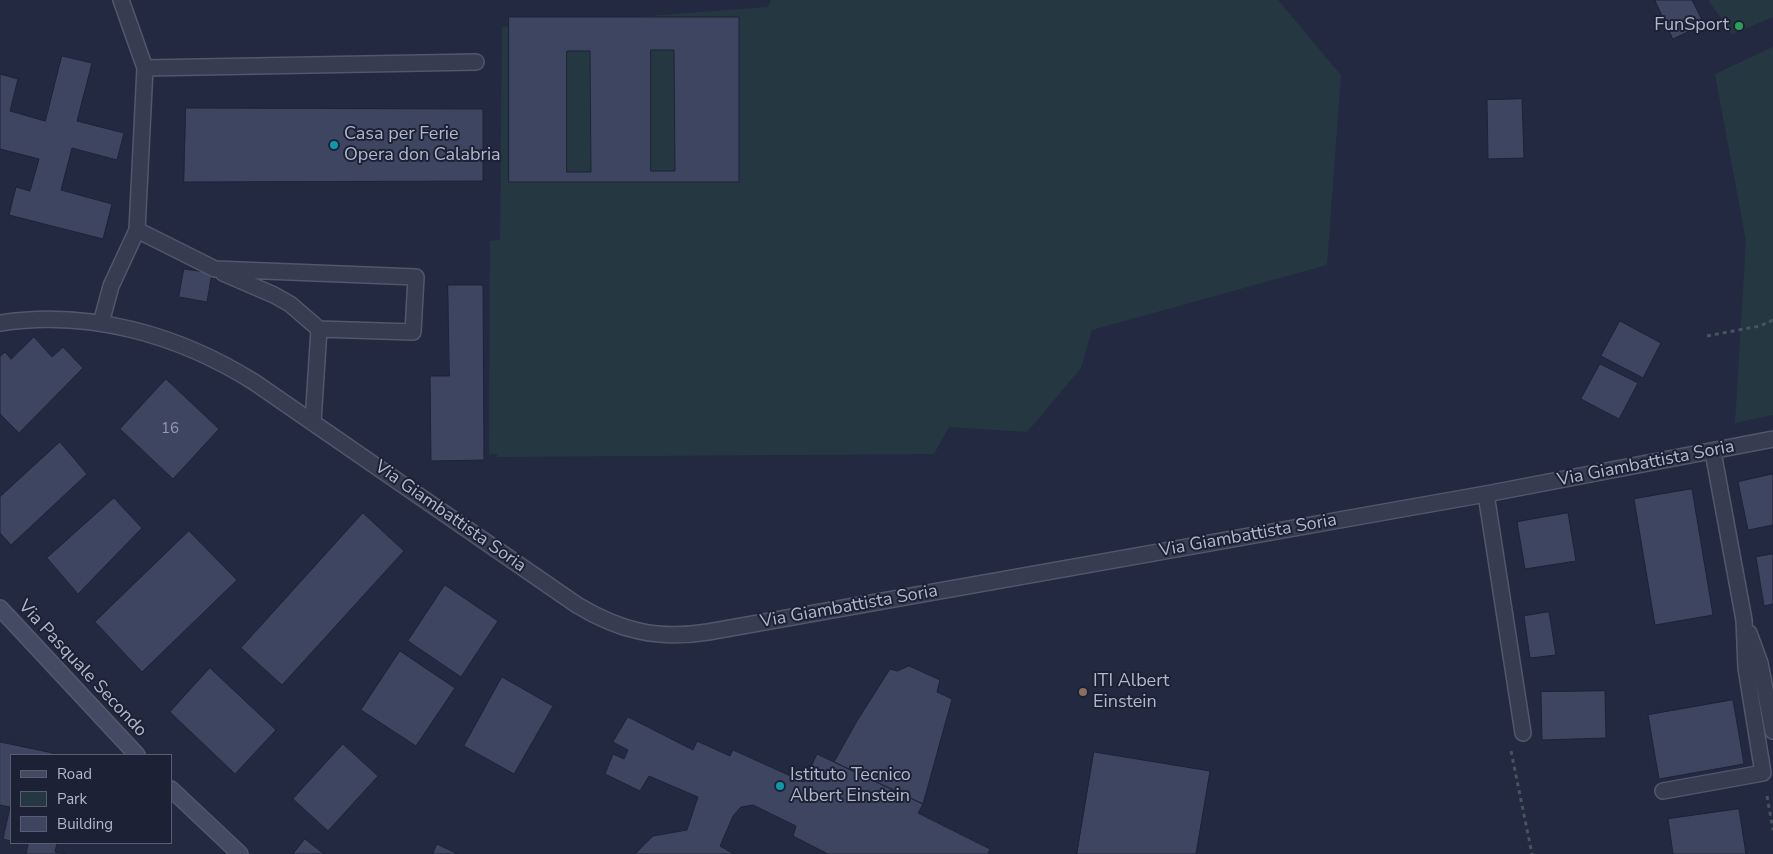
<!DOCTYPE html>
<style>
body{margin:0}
#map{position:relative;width:1773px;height:854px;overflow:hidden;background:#232940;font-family:"Nunito Sans",sans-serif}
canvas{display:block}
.legend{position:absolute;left:10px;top:754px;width:162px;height:90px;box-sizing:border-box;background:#1c2135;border:1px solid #585d71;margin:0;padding:6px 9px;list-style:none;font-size:15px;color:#b3b7cb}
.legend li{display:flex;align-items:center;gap:10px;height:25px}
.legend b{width:25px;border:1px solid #585d71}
</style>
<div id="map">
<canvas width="1773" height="854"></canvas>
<ul class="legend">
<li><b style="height:6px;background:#454a64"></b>Road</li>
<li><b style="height:14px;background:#253841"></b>Park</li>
<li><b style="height:14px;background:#3e4561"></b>Building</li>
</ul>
</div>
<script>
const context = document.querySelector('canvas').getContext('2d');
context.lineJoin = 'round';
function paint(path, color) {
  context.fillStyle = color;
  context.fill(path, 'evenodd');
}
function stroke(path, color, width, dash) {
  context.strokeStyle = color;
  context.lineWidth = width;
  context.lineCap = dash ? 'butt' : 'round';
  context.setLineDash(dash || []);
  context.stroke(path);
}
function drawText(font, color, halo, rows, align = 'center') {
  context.font = font + ' "Nunito Sans",sans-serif';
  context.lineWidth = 4;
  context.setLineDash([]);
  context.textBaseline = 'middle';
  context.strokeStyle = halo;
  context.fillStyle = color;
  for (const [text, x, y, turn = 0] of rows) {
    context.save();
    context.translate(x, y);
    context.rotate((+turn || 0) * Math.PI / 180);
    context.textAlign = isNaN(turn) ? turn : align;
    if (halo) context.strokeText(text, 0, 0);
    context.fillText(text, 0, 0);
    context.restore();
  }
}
paint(new Path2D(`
 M771 0H1278L1341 75 1327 265 1092 330 1081 368 1027 432 949 427 934 454 497 457V454H489L490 241 500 240 502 27 768 7Z
 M1708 0H1773V17L1732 34Z
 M1773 47V415L1735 423 1746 241 1715 74Z`), '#253841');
const building = new Path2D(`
 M1655 0H1692L1704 24 1673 39Z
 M509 17H739V182H509ZM651 50H674L675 171H651ZM567 51H590L591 172H567Z
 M62 56 92 63 77 121 124 133 117 160 72 148 61 190 112 204 103 239 9 215 16 187 30 191 39 159 0 149V74L18 79 10 111 45 121Z
 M1522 99 1524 158 1488 159 1487 100Z
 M186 108 483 109V181L184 182Z
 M184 269 212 273 207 302 179 297Z
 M448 285H483L484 460 431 461 430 376H449Z
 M1620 321 1661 343 1643 378 1601 356Z
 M34 337 52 357 63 347 83 368 19 433 0 414V356L5 352 11 359Z
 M1600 364 1638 383 1619 419 1581 399Z
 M166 379 219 429 173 479 120 429Z
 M60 442 87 474 11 545 0 533V497Z
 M1773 474V525L1748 530 1738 482Z
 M1692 489 1713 615 1655 625 1634 499Z
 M114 498 142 528 78 594 47 558Z
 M363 513 404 551 282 685 241 648Z
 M1568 513 1576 561 1525 569 1517 522Z
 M189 531 237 580 142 672 95 622Z
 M1773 554V604L1764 606 1756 557Z
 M445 585 498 621 461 677 408 641Z
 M1549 612 1556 655 1530 658 1524 616Z
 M400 651 455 688 416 746 361 710Z
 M909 666 940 680 937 692 952 699 923 804 834 762 857 721 890 669 897 671Z
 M210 668 276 730 235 774 170 712Z
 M502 677 553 706 514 774 464 746Z
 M1605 691 1606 738 1542 740 1541 692Z
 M1733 700 1744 764 1659 779 1648 715Z
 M628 717 693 750 697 741 730 756 733 750 804 782 817 754 923 804 918 813 990 849 988 854H828L793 836 796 826 753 805 741 807 733 816 720 846 734 854H635L653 836 687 830 698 797 649 776 640 791 605 774 613 754 624 759 628 750 613 742Z
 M0 742 53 753V755H11V841L3 839 10 807 0 805Z
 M343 744 378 776 328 831 293 799Z
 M1094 752 1210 771 1196 854H1077Z
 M1739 809 1746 854H1673L1668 819Z
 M305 839 324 854H293Z
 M19 843H57L55 852 67 854H26L28 845Z
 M437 844 458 854H433Z`);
paint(building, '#3e4561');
stroke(building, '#1e2337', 1);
const lane = new Path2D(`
 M145 68 476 62
 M137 230 215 269 416 277 413 332 319 329 313 422
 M223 273 274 295 290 304 319 329
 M101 323 111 286 137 230 145 68 121 0
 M1486 494 1523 733`);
const street = new Path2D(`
 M0 323C89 309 179 335 254 382L577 605C620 631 658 640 708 632L1486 494 1773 439
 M1749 633 1760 663 1773 731
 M1663 791 1763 773 1746 668 1744 620 1713 452`);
const secondary = new Path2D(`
 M0 608 137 755
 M171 789 240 854`);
stroke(lane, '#52576b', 18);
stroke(street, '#52576b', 18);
stroke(secondary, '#52576b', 18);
stroke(new Path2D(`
 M1707 336 1760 326 1773 320
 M1511 751 1532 854
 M1767 796 1773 830`), '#43555e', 3, [4, 4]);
stroke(lane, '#373c50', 15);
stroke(street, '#373c50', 15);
stroke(secondary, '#454a64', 15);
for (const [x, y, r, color] of [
 [1739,26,5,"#2e9e5b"],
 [334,145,5,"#0f9aa8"],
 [1083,692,5,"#8d6e63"],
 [780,786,5,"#0f9aa8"]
]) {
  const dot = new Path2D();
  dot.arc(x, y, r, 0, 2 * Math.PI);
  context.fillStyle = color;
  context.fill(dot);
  stroke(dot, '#1c2135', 2);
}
drawText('15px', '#969ab0', null, [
 ["16",170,429]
]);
drawText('18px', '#b3b7cb', '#1c2135', [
 ["FunSport",1729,26,"right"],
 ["Casa per Ferie",344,135],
 ["Opera don Calabria",344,156],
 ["ITI Albert",1093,682],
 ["Einstein",1093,703],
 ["Istituto Tecnico",790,776],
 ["Albert Einstein",790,797]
], 'left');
drawText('18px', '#b3b7cb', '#1c2135', [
 ["Via Giambattista Soria",1646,464,-11],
 ["Via Giambattista Soria",450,517,35],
 ["Via Giambattista Soria",1248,536,-10],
 ["Via Giambattista Soria",849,607,-10],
 ["Via Pasquale Secondo",82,669,47]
]);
</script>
